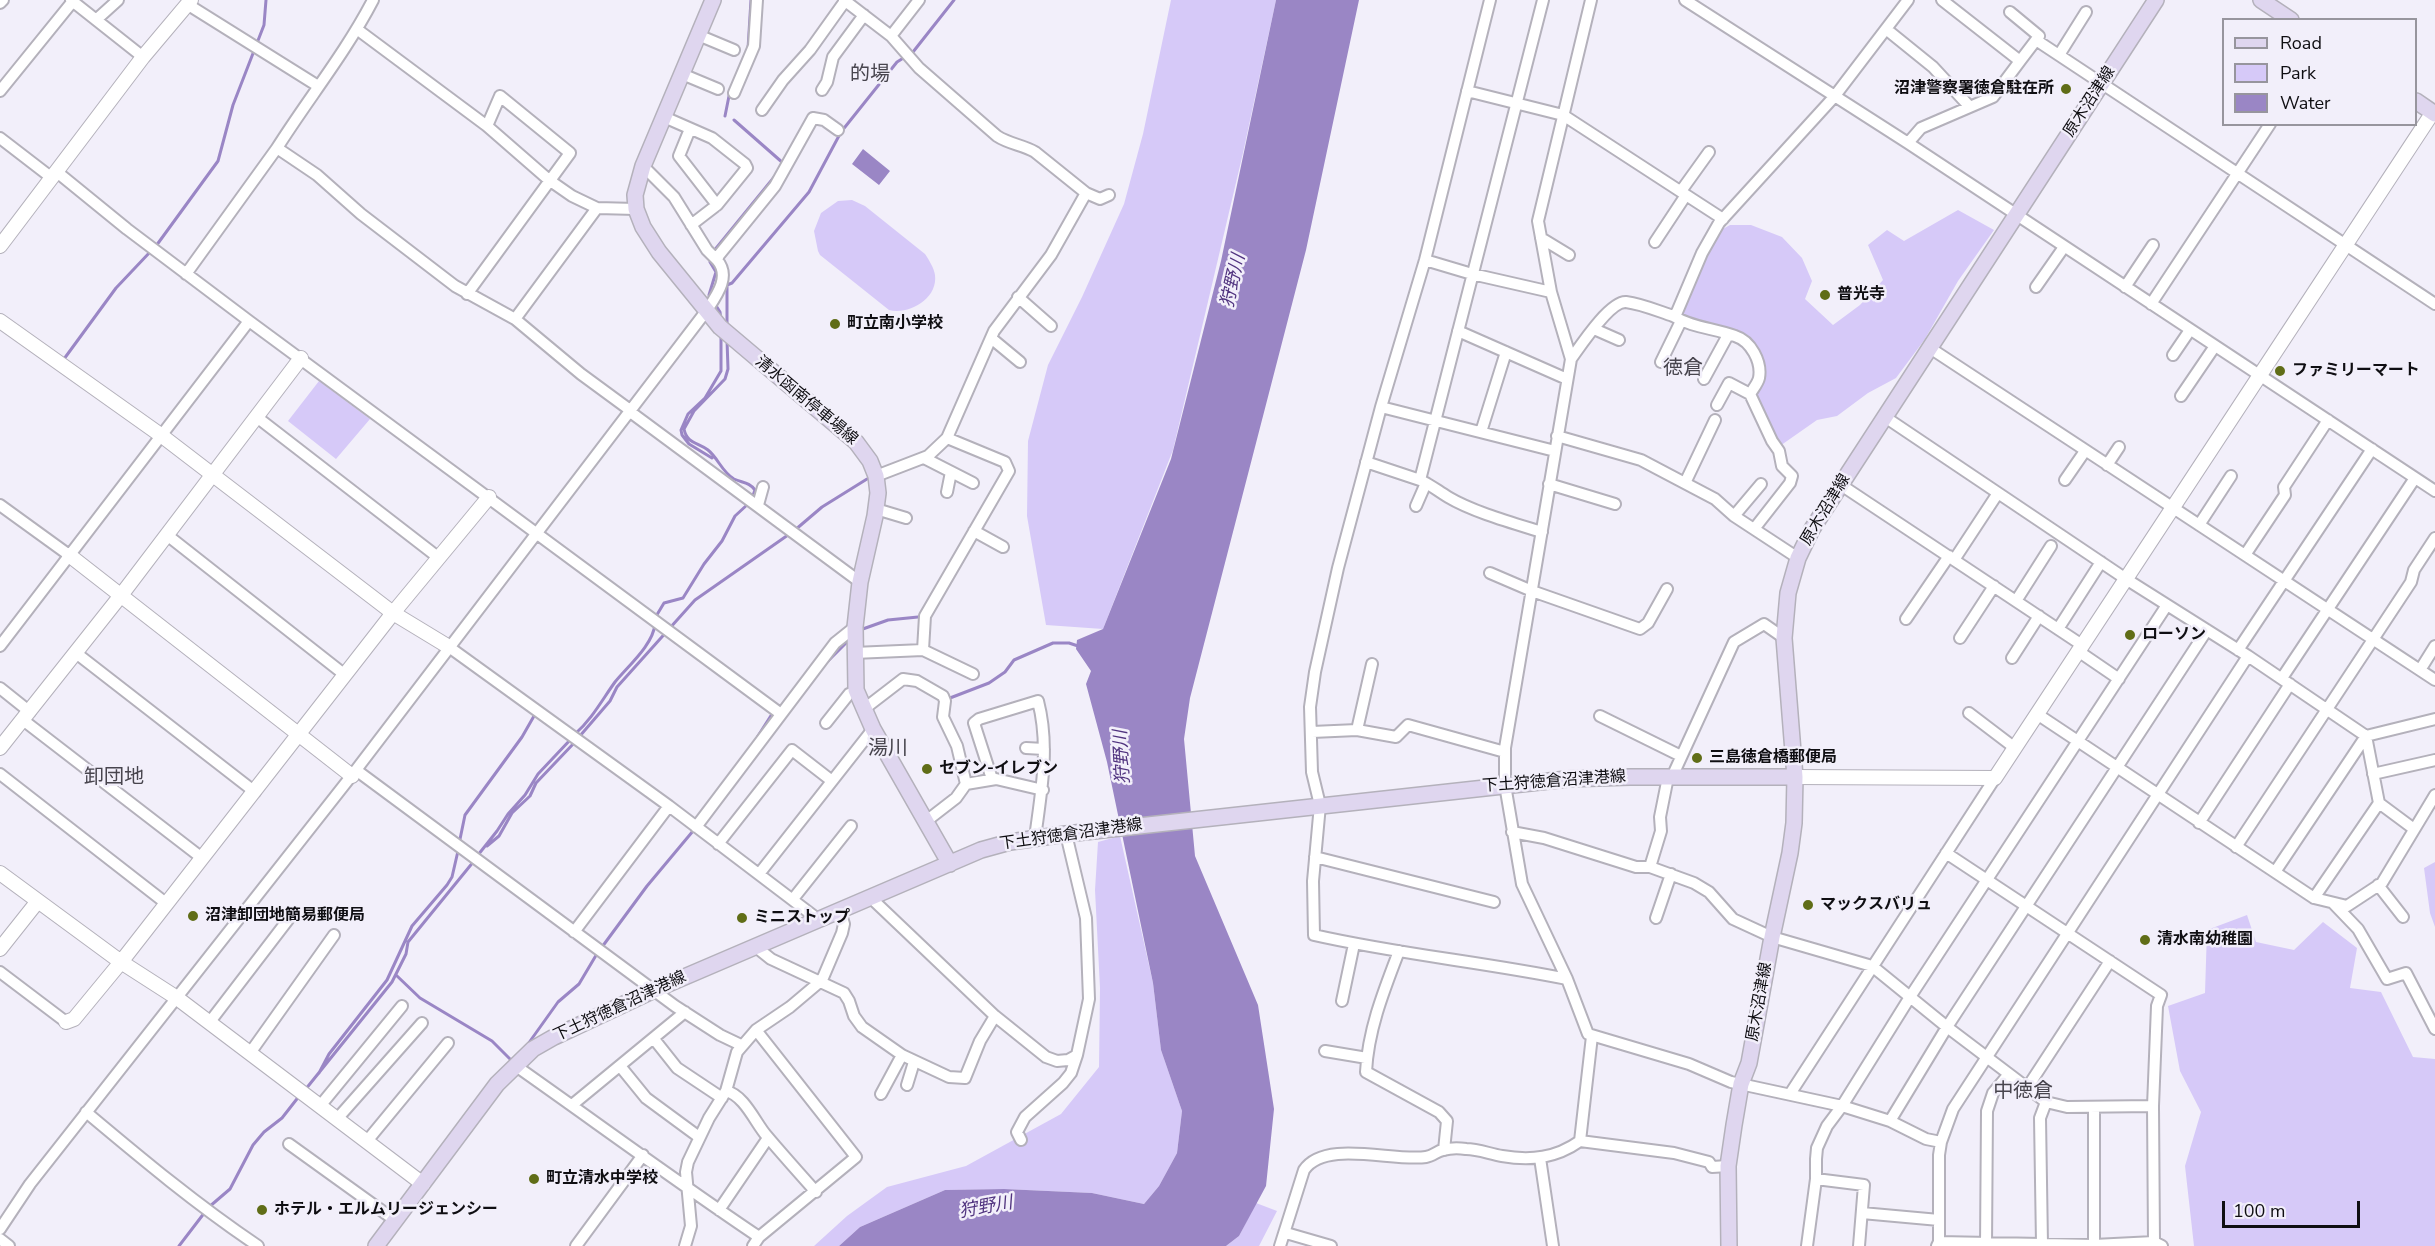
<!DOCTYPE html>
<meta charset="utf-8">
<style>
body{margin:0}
#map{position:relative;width:2435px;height:1246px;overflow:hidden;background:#f2effa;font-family:"Nunito Sans",sans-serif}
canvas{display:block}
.legend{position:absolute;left:2222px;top:18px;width:195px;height:108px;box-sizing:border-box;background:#f2effa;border:2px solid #97959d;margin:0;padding:8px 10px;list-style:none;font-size:18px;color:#0f0e12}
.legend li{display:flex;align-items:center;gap:12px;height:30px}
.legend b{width:30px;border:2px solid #97959d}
.scale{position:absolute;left:2222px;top:1201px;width:138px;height:27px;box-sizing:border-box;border:3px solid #0f0e12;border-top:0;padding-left:8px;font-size:18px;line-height:21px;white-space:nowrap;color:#0f0e12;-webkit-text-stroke:4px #f2effa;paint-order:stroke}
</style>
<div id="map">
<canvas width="2435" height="1246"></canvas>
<ul class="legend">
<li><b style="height:8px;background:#dfd6ef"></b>Road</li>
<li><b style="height:16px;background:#d6c9f8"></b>Park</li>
<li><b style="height:16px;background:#9a86c5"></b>Water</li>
</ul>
<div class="scale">100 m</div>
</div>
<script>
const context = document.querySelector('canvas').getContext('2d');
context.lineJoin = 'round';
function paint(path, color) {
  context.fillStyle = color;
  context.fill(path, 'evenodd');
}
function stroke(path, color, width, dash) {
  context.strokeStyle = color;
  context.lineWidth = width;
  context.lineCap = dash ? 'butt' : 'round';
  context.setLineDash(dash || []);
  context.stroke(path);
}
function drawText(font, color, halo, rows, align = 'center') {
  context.font = font + ' "Nunito Sans","Noto Sans JP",sans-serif';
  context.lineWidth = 5;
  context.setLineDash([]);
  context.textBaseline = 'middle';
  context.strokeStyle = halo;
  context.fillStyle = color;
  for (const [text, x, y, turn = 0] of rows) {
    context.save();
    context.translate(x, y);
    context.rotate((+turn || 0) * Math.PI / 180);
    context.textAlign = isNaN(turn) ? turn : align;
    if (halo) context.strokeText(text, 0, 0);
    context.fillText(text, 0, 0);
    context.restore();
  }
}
paint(new Path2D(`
 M1171 0H1276L1243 153 1173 450 1103 629 1046 625 1027 516 1028 441 1048 365 1082 297 1124 204 1143 134Z
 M852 200 865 206 925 254C929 260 934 268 935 275 938 299 909 315 889 310L820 255 818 251 814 231 821 213 838 201Z
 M1958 210 1994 230 1958 281 1925 339 1896 378 1868 393 1837 416 1817 420 1777 448 1750 394 1760 367 1749 346 1697 327 1677 312 1712 235 1730 225H1751L1782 237 1802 258 1812 281 1805 299 1833 325 1860 305 1883 280 1868 245 1887 230 1904 241Z
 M319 381 370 419 336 459 288 421Z
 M1120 836 1153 983 1161 1050 1182 1111 1177 1153 1159 1186 1144 1204 1092 1193 1004 1189 945 1190 860 1227 839 1246H814L847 1216 887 1187 966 1166 1061 1114 1099 1067 1100 988 1095 890 1098 842Z
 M2435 862V927L2430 913 2424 868Z
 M2247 915 2256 942 2294 950 2323 922 2357 948 2350 988 2381 992 2413 1057 2435 1059V1246H2194L2185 1166 2201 1112 2180 1071 2168 1006 2205 993 2207 930Z
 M1256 1203 1277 1211 1259 1246H1226L1239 1236Z`), '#d6c9f8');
paint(new Path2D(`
 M1276 0H1359L1306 250 1190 698 1184 739 1195 856 1258 1005 1274 1109 1266 1186 1239 1236 1226 1246H839L860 1227 945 1190 1004 1189 1092 1193 1144 1204 1159 1186 1177 1153 1182 1111 1161 1050 1153 983 1107 762 1086 684 1091 671 1076 649 1077 640 1103 629 1171 459 1221 261Z
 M863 149 890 171 879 185 852 164Z`), '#9a86c5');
stroke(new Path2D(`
 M748 49 751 0
 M725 116 730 91
 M734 120 783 163
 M156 246 218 161 233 105 264 25 266 0
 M713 252 775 176
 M710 299 709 295 716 272 710 262 711 258
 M715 304 720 312 721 320
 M727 327V285L732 283 809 192 841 132 897 62 913 52 954 0
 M727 340 728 369 725 379 694 411 684 429C687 444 698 442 708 450 718 458 722 472 734 479 743 483 749 482 755 490L752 498
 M64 359 116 288 151 251
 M712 458 689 444 682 435 681 430 688 414 705 398 721 371V335
 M795 530 822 507 867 479
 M655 618 664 603 683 598 704 564 722 541 735 516 748 504
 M860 630 888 620 918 617
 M828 661 851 638
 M950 698 989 683 1005 672 1014 660 1053 643H1069L1078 646
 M575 734C592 719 602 700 615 682 628 666 653 645 655 624
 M758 736 772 714
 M579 737 610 701 617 687 695 600 788 535
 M459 844 465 815 522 737 534 716
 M487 846 499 836 512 813 530 796 536 783 575 742
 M478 855 497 831 508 814 525 795 538 774 571 739
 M602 947 647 886 693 831
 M396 975 420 998 492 1041 510 1059
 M528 1044 558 1002 579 984 598 952
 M319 1073 329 1054 387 980 412 926 447 885 452 877 458 851
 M305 1090 392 982 406 954 408 942 474 861
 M209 1207 230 1189 253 1145 264 1132 282 1118 300 1095
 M179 1246 205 1212`), '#9a86c5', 3);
const minor = new Path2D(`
 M71 0 143 57
 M844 0 891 36 919 68 997 136C1009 144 1023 145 1035 152L1086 193 1100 199 1109 195
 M1490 0 1425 260 1381 407 1338 568 1315 672 1310 707 1312 772 1320 805 1313 881 1314 935C1397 954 1483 962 1567 979
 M1591 0 1538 221 1551 292 1571 359 1505 748V785L1522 884 1567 979 1588 1034 1689 1064 1731 1082 1842 1106 1890 1121 1926 1139 1941 1142
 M1685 0 1908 143 2435 491
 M1942 0 2020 61 2036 40 2435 304
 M0 3 3 0
 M187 4 318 86
 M2010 12 2039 36 2035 42
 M97 19 118 0
 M1886 29 1933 67 1969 106
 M358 30 487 126 549 180 572 196 597 208 636 209
 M698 35 734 50
 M891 36 919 0
 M2059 55 2086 12
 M682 74 718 89
 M822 90 827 82 833 57 864 15
 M0 91 73 1
 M1467 91 1563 115 1686 195 1655 242
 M734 93 754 46 757 0
 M762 110 783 80 810 50 845 1
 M664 117 712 138 745 164 747 168 717 205 679 156 690 129
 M0 138 52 178
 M1908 143 1921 128 1993 97 2020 61
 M277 148 317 175 361 214 455 286 515 319 581 374 630 410
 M643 166 674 197 707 250 717 260
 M57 172 127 229 249 321 781 714
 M1681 191 1709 152
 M1686 195 1723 219
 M691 225 717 205
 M1541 238 1569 255
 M1425 260 1472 274 1551 292
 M186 274 277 148C308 99 346 52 373 0
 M2036 287 2064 247
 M2125 287 2153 245
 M467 294 570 153 500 96 487 126
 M1018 297 1051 326
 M2151 304 2270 124
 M1673 316C1693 328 1714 328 1735 336 1751 341 1762 362 1759 378 1758 383 1753 389 1750 394L1772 441 1779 451 1782 466 1792 476 1790 483 1754 529
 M515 319 597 208
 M1594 329 1619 340
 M1458 331 1567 379
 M991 338 1020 362
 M1930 348 2435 680
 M2173 355 2190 330
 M1571 359C1581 345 1610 301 1626 302 1642 304 1658 311 1673 316L1677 312 1702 253 1719 223 1834 97 1908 0
 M1661 362 1681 321
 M1704 379 1728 335
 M2181 396 2215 346
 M1717 405 1729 383 1750 394
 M1381 407 1555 451
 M629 411 860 582
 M1885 417 2126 579 2248 656 2366 736 2379 803 2314 898 2037 714
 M258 418 439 558
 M1481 432 1506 352
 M1557 436 1641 460 1715 499 1734 516 1798 558
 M924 458 973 483
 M1366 462 1420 480
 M2107 465 2119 447
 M876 476 928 456 947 438 994 331 1051 255 1086 193
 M2065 480 2085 451
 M1685 483 1715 420
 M1549 484 1615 504
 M1841 485 2082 645
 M947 492 951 472
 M0 505 69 555
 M758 505 763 487
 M1416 506 1426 483
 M876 509 906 518
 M1734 516 1761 484
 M2199 525 2231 476
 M974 531 1003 547
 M1542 532C1513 523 1473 512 1448 497 1438 491 1431 485 1420 480L1543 0
 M167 535 345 675
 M2245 555 2285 495 2284 487 2328 420
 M1954 560 1998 493
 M1490 573 1532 591 1640 629 1648 623 1667 589
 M2016 601 2051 546
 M1906 619 1949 556
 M2058 629 2101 562
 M1960 638 1994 586
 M0 646 249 321
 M449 647 669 806 819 920
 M923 650 925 616 1009 471 1005 462 947 438
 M2238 650 2372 449
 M2078 651 2119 679
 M76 653 255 792
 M854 653 923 650 973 674
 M2012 658 2039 616
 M2420 670 2435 646
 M2282 678 2415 478
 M0 688 30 712
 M864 709 903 679 917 681 943 696 945 701 943 717 957 746 966 784 956 798 925 822
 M1969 713 2015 748
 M1600 716 1681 756
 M23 720 202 858
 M826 723 849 694 856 691
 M1357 730 1372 664
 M1312 732 1357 730 1396 737 1408 725 1505 752
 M1026 748 1044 749
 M356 770 675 1006 720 1035 741 1045
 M0 774 167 904
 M2373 774 2435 760
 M1672 777 1734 642 1764 624 1784 638
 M992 779 974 723 979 719 1038 701C1050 747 1041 792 1035 838
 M966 784 996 779 1043 790
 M2379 803 2414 829
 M2199 823 2290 684
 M696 827 835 643 855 627
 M1512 832 1544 838 1636 867H1650L1694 883 1709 892 1733 919 1772 937 1872 966 1947 1027 2046 1102 2067 1107 2153 1106
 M718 844 792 750 832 781
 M2236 847 2411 582 2414 570 2435 538
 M1946 853 2161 995 2157 1006 2153 1106 2154 1242
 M1315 857 1494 902
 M1650 867 1661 831 1660 817 1668 777
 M2275 872 2366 736 2435 719
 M759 874 873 729
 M2378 885 2403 917
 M871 898 995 1016 1046 1057 1057 1061 1068 1060 1077 1055
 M2314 898 2347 906 2382 883 2435 795
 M793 899 851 826
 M2333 903 2358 929 2387 979 2406 973 2435 1029
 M1656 918 1671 874
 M574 932 669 806
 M756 947 771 959 844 993 849 1001 854 1016 862 1027 902 1055 949 1077 965 1078 980 1041 995 1016
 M1399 951C1384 990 1368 1030 1366 1072L1439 1112 1447 1121 1444 1150
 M0 972 66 1022
 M1342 1001 1354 944
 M209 1023 294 912
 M654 1039 677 1068 722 1098
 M1325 1051 1367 1058
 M250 1053 334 935
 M516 1066C597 1123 677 1182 759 1237
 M620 1066 646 1098 699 1137
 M907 1085 914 1062
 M2027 1088 2110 961
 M726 1091C744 1095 755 1122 766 1135 782 1154 799 1173 816 1192
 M881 1094 902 1055
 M1790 1094 1995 778
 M572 1105 685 1012
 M320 1106 402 1006
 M2094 1107V1245
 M86 1112C142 1159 197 1205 258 1246
 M337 1119 422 1023
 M1890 1121 1947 1027 2207 630
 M1021 1140 1017 1132 1025 1117 1063 1083 1071 1073 1077 1055 1089 999 1086 918 1066 834
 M367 1141 448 1043
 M1580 1141 1592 1036
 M289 1144 396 1221
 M1540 1158 1553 1246
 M1816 1179 1864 1185 1859 1246
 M719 1210 768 1138
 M1862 1213 1939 1220
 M0 1229 30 1184 356 770 707 310C717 295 731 276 717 260L719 255 775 186 813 118 824 120 838 130
 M1286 1233 1331 1246
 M0 1239 9 1246
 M1939 1242 2094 1245 2154 1242 2162 1246
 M2042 1244 2040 1118 2046 1102
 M576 1246 643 1155
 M685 1246 691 1226 686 1172 688 1162 709 1118 726 1091 737 1052 756 1030 790 1007 822 980 842 933 844 924 840 911
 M753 1246 759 1237 856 1157 756 1030
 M1280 1246 1304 1170C1325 1139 1393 1162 1426 1157 1433 1156 1437 1151 1443 1150 1450 1148 1460 1148 1466 1149 1478 1149 1490 1154 1502 1156 1531 1161 1556 1158 1580 1141L1674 1153 1709 1162 1712 1167 1728 1166
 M1807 1246 1816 1179V1159L1817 1148 1827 1126 1842 1106 1910 997 2167 605
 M1937 1246 1939 1242V1155L1941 1142 1953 1109 2248 656
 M1986 1246 1987 1111 1993 1093 2009 1074`);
const tertiary = new Path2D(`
 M0 246 143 57 191 0
 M0 321 162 436 393 613 449 647
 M69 555 352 776
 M0 748 122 594 301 358
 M1795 777 1995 778 2433 112
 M0 873 121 962 177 998 423 1184
 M0 949 38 901
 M66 1022 74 1019 121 962 393 613 489 497`);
const secondary = new Path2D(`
 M713 0 643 166 635 195 636 209 643 227 659 252 720 327 856 442 870 461 876 476 878 493 875 516 860 582 855 627 856 690 873 729 950 864
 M2261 0 2291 20
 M2416 101 2435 114
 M376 1246 497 1084 533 1049 554 1037 654 990 981 850 1010 842 1066 834 1567 779 1630 777H1795
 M1729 1246 1728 1166 1734 1125 1741 1084 1749 1063 1753 1041 1772 937 1790 853 1794 823 1795 777 1784 638 1788 593 1798 558 1812 529 2156 0`);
stroke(minor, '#b4b1bb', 14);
stroke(tertiary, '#b4b1bb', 16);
stroke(secondary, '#b4b1bb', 18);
stroke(minor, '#fff', 10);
stroke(tertiary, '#fff', 14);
stroke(secondary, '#dfd6ef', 15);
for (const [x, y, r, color] of [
 [2066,89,6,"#606d17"],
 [1825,295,6,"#606d17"],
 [835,324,6,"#606d17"],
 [2280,371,6,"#606d17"],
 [2130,635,6,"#606d17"],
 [1697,758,6,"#606d17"],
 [927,769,6,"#606d17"],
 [1808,905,6,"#606d17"],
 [193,916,6,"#606d17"],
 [742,918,6,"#606d17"],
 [2145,940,6,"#606d17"],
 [534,1179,6,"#606d17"],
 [262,1210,6,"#606d17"]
]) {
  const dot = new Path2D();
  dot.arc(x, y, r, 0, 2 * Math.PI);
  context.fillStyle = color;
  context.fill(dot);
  stroke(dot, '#f2effa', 2);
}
drawText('bold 16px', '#0f0e12', '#f2effa', [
 ["沼津警察署徳倉駐在所",2054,89,"right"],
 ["普光寺",1837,295],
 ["町立南小学校",847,324],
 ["ファミリーマート",2292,371],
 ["ローソン",2142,635],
 ["三島徳倉橋郵便局",1709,758],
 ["セブン-イレブン",939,769],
 ["マックスバリュ",1820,905],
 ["沼津卸団地簡易郵便局",205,916],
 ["ミニストップ",754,918],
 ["清水南幼稚園",2157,940],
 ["町立清水中学校",546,1179],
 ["ホテル・エルムリージェンシー",274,1210]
], 'left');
drawText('16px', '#0f0e12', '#f2effa', [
 ["原木沼津線",2090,102,-57],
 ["清水函南停車場線",806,401,40],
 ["原木沼津線",1826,510,-59],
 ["下土狩徳倉沼津港線",1554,782,-4],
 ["下土狩徳倉沼津港線",1071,835,-8],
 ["原木沼津線",1760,1002,-80],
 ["下土狩徳倉沼津港線",620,1007,-25]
]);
drawText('italic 18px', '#50337f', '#f2effa', [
 ["狩野川",1234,281,-77],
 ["狩野川",1123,757,-93],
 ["狩野川",986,1208,-10]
]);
drawText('20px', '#48454e', '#f2effa', [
 ["的場",870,75],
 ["徳倉",1683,369],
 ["湯川",888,749],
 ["卸団地",114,778],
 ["中徳倉",2023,1092]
]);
</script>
